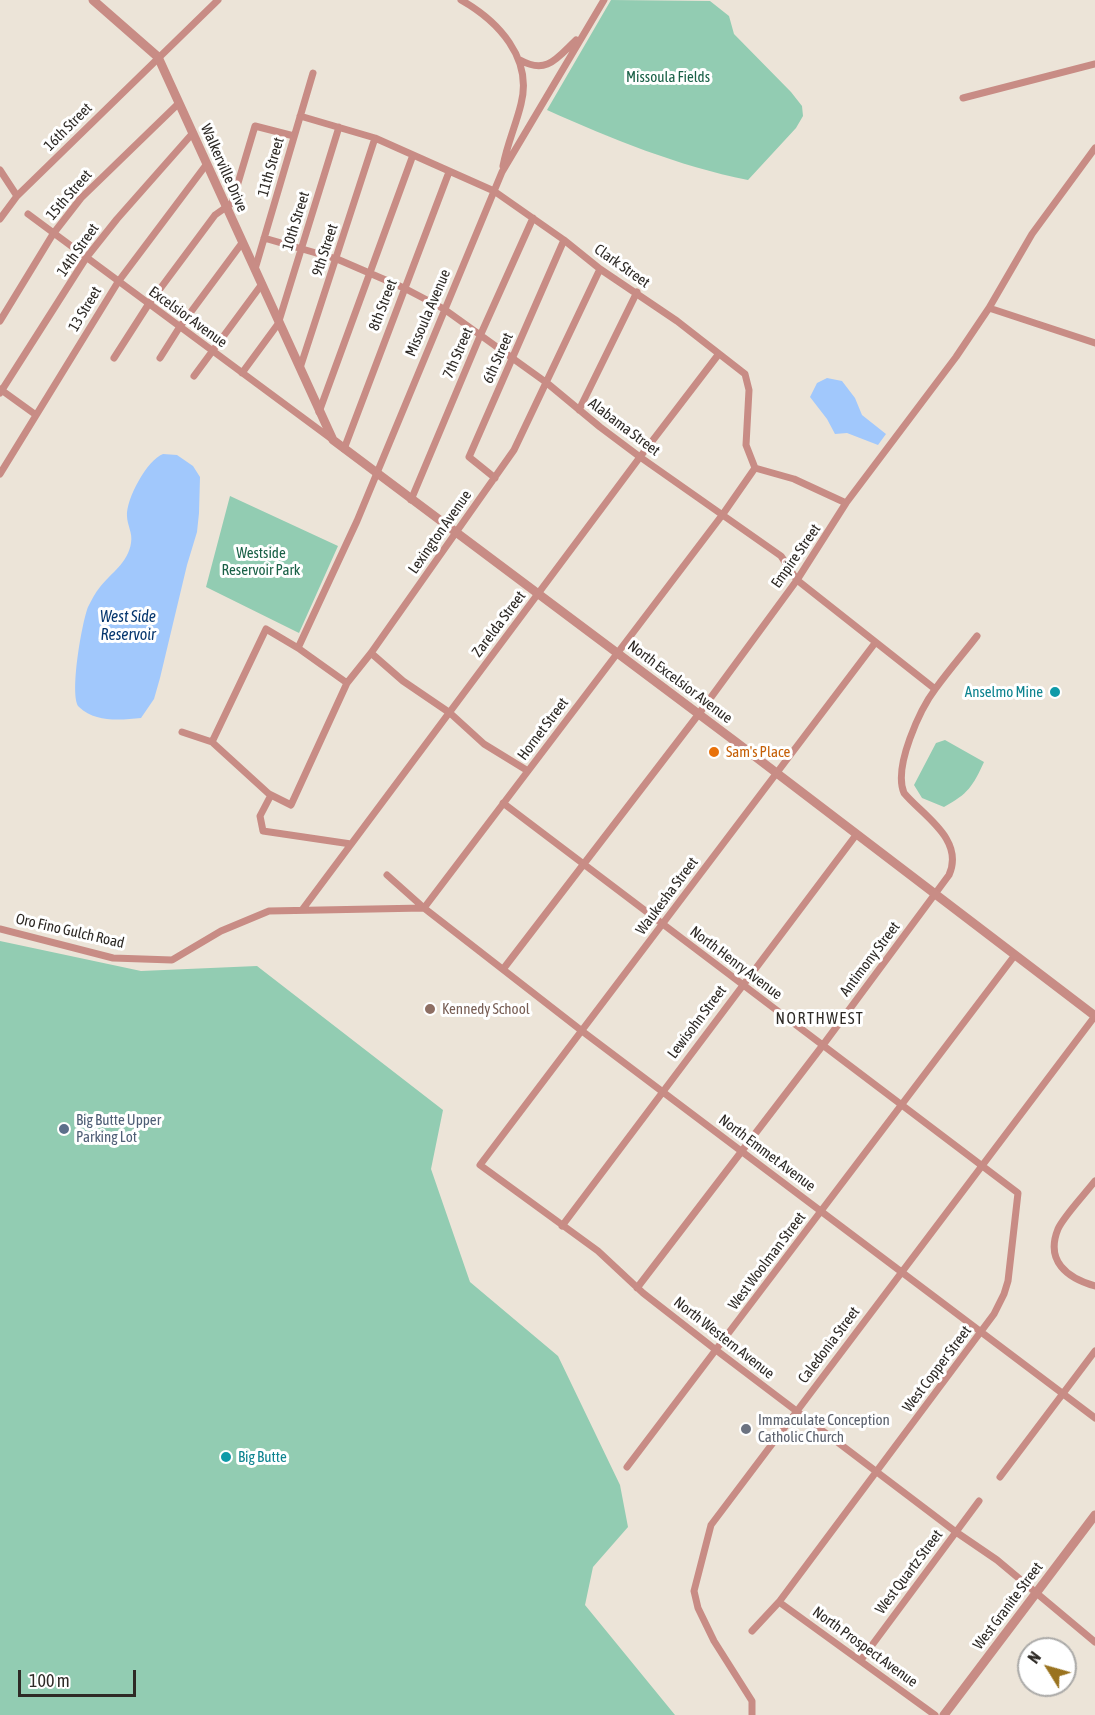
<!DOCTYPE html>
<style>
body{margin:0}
#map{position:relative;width:1095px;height:1715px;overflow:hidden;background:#ece4d8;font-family:"Asap Condensed",sans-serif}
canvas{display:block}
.north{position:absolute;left:1017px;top:1637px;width:60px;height:60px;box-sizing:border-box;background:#fff;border:2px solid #abaaa8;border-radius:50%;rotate:307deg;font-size:16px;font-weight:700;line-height:24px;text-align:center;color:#2e2a26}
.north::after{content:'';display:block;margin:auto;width:21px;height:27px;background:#9a731f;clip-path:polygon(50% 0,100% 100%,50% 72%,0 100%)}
.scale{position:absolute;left:18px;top:1670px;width:118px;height:27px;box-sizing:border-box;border:3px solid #2e2a26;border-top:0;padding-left:8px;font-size:18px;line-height:21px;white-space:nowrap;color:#2e2a26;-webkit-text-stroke:4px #fff;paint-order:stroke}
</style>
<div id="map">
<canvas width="1095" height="1715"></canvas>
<div class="north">N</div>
<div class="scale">100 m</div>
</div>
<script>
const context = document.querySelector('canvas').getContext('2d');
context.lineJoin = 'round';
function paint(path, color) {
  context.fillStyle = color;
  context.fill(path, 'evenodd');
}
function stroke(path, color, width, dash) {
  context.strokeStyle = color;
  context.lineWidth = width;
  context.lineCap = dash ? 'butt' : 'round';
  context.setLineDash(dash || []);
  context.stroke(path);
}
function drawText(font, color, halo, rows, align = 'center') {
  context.font = font + ' "Asap Condensed",sans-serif';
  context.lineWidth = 6;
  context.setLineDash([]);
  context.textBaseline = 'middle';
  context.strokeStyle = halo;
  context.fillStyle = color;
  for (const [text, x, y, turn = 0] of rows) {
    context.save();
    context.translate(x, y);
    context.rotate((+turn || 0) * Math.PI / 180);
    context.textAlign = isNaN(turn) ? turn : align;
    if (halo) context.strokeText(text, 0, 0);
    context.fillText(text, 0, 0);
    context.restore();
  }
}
paint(new Path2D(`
 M611 0 710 1 729 16 734 34 791 92 802 106 803 116 796 128 748 180C678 166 612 139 547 110Z
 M230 496 338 546 299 633 206 587Z
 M945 740 984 762C973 786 968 794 944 807L922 798 914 785 936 743Z
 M0 941 141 971 257 966 443 1110 431 1169 470 1282 558 1356 620 1485 628 1527 593 1567 585 1605 675 1715H0Z`), '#92ccb2');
paint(new Path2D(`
 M827 378 842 381 855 398 862 415 886 434 878 445 847 433 835 434 827 419 810 397 817 383Z
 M163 454 177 455 193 466 200 477 199 513 197 532 187 565 160 678 154 699 141 718C121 720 96 723 79 707 69 696 82 622 88 607 91 601 95 593 100 587 111 573 128 563 131 543 133 533 127 525 127 516 126 499 147 460 163 454Z`), '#a1c8fc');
stroke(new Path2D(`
 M461 0C498 21 533 58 521 104 516 125 507 144 503 166
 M520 60C547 75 557 58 576 40
 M963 98 1095 64
 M300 116 375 138 494 191 564 240 600 269 677 321 745 374 749 390 746 445 755 468 794 479 846 503
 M0 170 17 196
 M28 214 333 440
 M0 219 17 196 218 0
 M264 238 337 259 404 288 444 309 547 383 600 427 640 457 781 556 797 580 935 689
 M255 269 313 73
 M989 308 1095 343
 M0 321 53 234 81 198 179 103
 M114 358 148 305 215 215 232 203 255 126 294 136
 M160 358 179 328 242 243
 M300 368 375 138
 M242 373 278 324 339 127
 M194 376 262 284
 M0 389 36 415
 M0 393 86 258 117 219 192 134
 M579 410 637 292
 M319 412 413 155
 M344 449 449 172
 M0 474 118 282 206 165
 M495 478 469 457 564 240
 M411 500 480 336 533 218
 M875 643 480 1165 598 1251 643 1293 716 1350 956 1532 997 1560 1095 1642
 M298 648 357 521 502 172 604 0
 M371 653 403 681 450 713 484 744 528 771
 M182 732 212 742 269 794 291 805 347 683 371 653 514 450 600 269
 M212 742 266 629 298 648 347 683
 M271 795 260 816 263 831 351 844
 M503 803 1018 1193 1008 1281 1004 1294 994 1314 779 1602 752 1631
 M387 875 424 908 582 1031 1095 1418
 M302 910 640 457 718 355
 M0 929 113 958 172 960 221 931 269 911 424 908 723 514 755 468
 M504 968 698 715 797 580 846 503 956 357 989 308 1032 234 1095 148
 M1095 1181C1085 1194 1064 1216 1058 1229 1045 1261 1067 1278 1095 1286
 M562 1226 856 835
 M637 1288 823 1045 949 875C965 839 922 815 904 793 893 767 920 709 936 688 949 670 963 654 977 636
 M627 1467 1015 955
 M1000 1477 1095 1351
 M779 1602 935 1715
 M861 1660 979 1501
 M752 1715V1701L714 1641 698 1608 694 1591 711 1525 1095 1016`), '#c88c85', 7);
stroke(new Path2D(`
 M93 0 158 57 333 440 736 742 1095 1016
 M944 1715 1095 1515`), '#c88c85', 9);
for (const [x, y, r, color] of [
 [1055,692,6,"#0f9aa8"],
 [714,752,6,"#e8710a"],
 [430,1009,6,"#8d6e63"],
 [64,1129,6,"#5c6f8a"],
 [746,1429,6,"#6b7280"],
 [226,1457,6,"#0f9aa8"]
]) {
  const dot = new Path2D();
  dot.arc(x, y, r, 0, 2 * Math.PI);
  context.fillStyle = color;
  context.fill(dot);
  stroke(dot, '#fff', 2);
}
drawText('15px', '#1a6147', '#fff', [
 ["Missoula Fields",668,77],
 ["Westside",261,553],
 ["Reservoir Park",261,570]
]);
drawText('15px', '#2e2a26', '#fff', [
 ["16th Street",68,127,-45],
 ["11th Street",271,167,-74],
 ["Walkerville Drive",224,168,66],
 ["15th Street",69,195,-49],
 ["10th Street",296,221,-73],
 ["14th Street",78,250,-55],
 ["9th Street",325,250,-72],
 ["Clark Street",622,266,35],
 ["8th Street",383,305,-69],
 ["13 Street",85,309,-59],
 ["Missoula Avenue",428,313,-67],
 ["Excelsior Avenue",188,317,36],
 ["7th Street",458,353,-67],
 ["6th Street",498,358,-66],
 ["Alabama Street",624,427,37],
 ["Lexington Avenue",440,532,-55],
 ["Empire Street",796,556,-55],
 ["Zarelda Street",499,624,-53],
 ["North Excelsior Avenue",680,682,37],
 ["Hornet Street",543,729,-53],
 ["Waukesha Street",667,896,-53],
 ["Oro Fino Gulch Road",70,931,13],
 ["Antimony Street",870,959,-53],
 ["North Henry Avenue",736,963,37],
 ["Lewisohn Street",697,1022,-53],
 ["North Emmet Avenue",767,1153,37],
 ["West Woolman Street",767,1261,-53],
 ["North Western Avenue",724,1338,38],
 ["Caledonia Street",829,1345,-53],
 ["West Copper Street",937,1369,-53],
 ["West Quartz Street",909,1572,-53],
 ["West Granite Street",1008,1606,-53],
 ["North Prospect Avenue",865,1647,36]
]);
drawText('15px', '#0d838f', '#fff', [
 ["Anselmo Mine",1043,692],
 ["Big Butte",238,1457,"left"]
], 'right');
drawText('15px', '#c56008', '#fff', [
 ["Sam's Place",726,752]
], 'left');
drawText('15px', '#785e54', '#fff', [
 ["Kennedy School",442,1009]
], 'left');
drawText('15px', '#4e5e75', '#fff', [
 ["Big Butte Upper",76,1120],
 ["Parking Lot",76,1137]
], 'left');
drawText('15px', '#5b616d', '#fff', [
 ["Immaculate Conception",758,1420],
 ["Catholic Church",758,1437]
], 'left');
drawText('italic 16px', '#05366e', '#fff', [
 ["West Side",128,617],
 ["Reservoir",128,635]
]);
context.letterSpacing = '1.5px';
drawText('16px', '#2e2a26', '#fff', [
 ["NORTHWEST",820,1019]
]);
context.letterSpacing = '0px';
</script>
